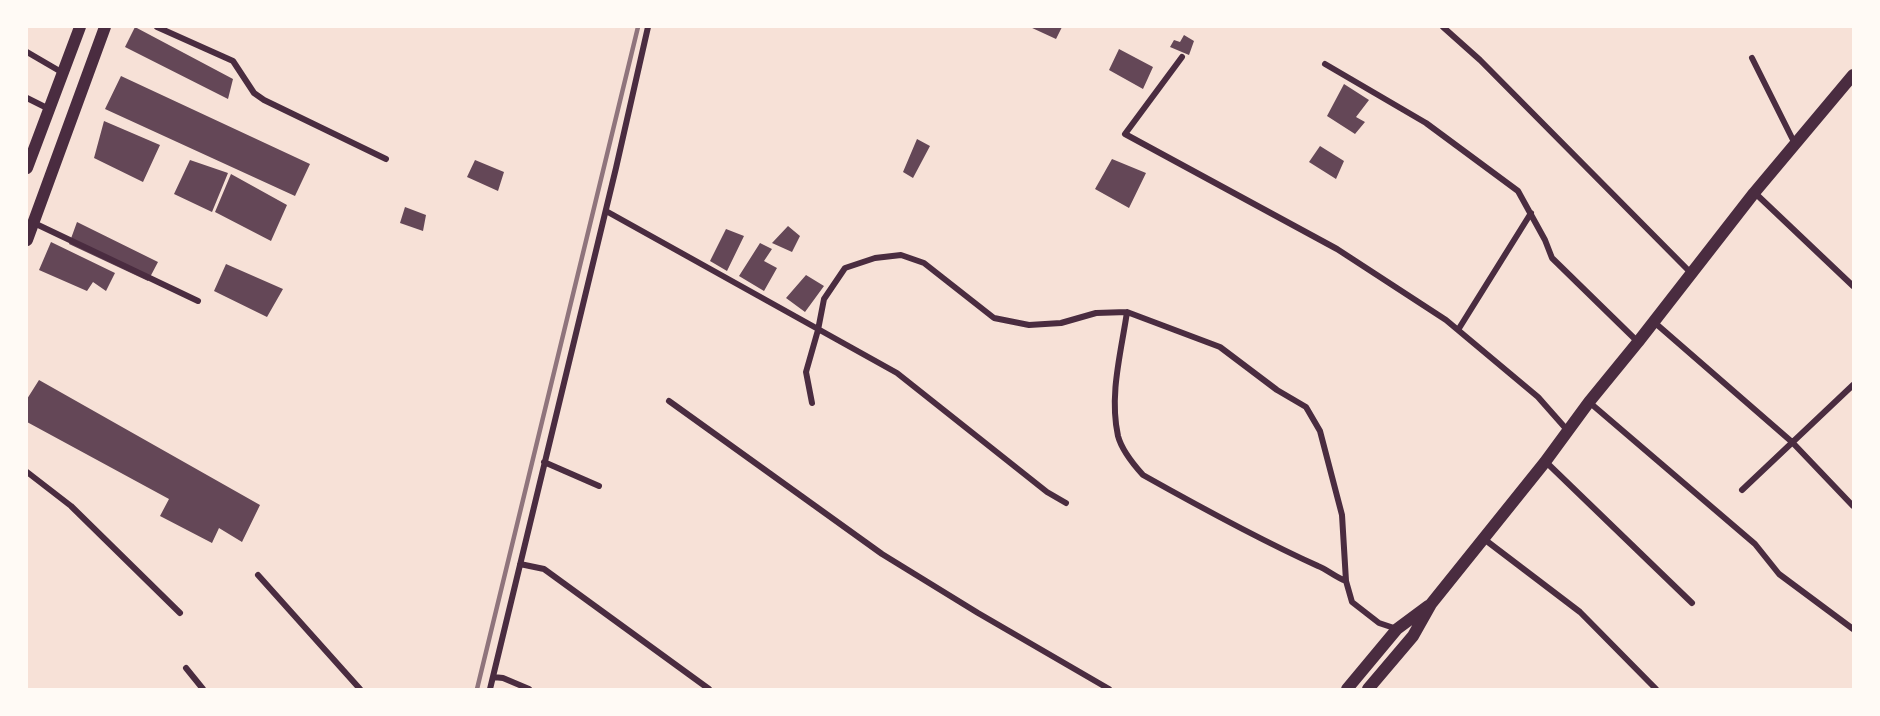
<!DOCTYPE html>
<style>
body{margin:0}
#map{position:relative;width:1880px;height:716px;overflow:hidden;background:#f7e1d7;font-family:Karla,sans-serif}
canvas{display:block}
.frame{position:absolute;inset:0;border:28px solid #fffaf5;pointer-events:none}
</style>
<div id="map">
<canvas width="1880" height="716"></canvas>
<div class="frame"></div>
</div>
<script>
const context = document.querySelector('canvas').getContext('2d');
context.lineJoin = 'round';
function paint(path, color) {
  context.fillStyle = color;
  context.fill(path, 'evenodd');
}
function stroke(path, color, width, dash) {
  context.strokeStyle = color;
  context.lineWidth = width;
  context.lineCap = dash ? 'butt' : 'round';
  context.setLineDash(dash || []);
  context.stroke(path);
}
paint(new Path2D(`
 M135 27 233 79 228 99 125 47Z
 M1030 27H1062L1056 39Z
 M1184 35 1194 41 1189 55 1170 47 1174 40 1180 42Z
 M1119 49 1153 67 1143 89 1109 70Z
 M121 76 310 164 295 196 105 109Z
 M1344 84 1369 100 1356 117 1365 122 1355 134 1327 116Z
 M104 121 160 145 143 182 94 158Z
 M917 139 930 146 913 178 903 172Z
 M1320 146 1344 161 1336 179 1309 162Z
 M1112 159 1146 173 1129 208 1095 189Z
 M190 160 228 173 212 212 174 194Z
 M475 160 504 172 498 191 467 177Z
 M231 174 287 205 271 241 215 212Z
 M405 207 426 215 423 231 400 223Z
 M77 222 158 262 148 281 69 244Z
 M788 226 800 236 792 252 772 243Z
 M726 229 744 236 727 271 710 261Z
 M51 242 115 273 106 291 93 282 87 291 39 270Z
 M760 243 772 249 764 261 777 268 764 291 739 276Z
 M226 264 283 289 267 317 214 291Z
 M806 275 824 286 805 312 786 298Z
 M39 380 260 505 242 542 219 528 212 543 160 516 169 499 27 422V399Z`), '#644757');
stroke(new Path2D(`
 M157 27 233 61 254 93 264 100 386 159
 M1443 27 1480 60 1691 273
 M27 52 63 73
 M1182 57 1125 134 1337 249 1446 320 1538 397 1568 431
 M1752 58 1795 144
 M1325 64 1426 123 1518 191 1545 240 1552 258 1638 342
 M27 98 49 109
 M1755 193 1853 286
 M606 211 897 373 1047 492 1066 503
 M34 223 198 301
 M1127 312C1121 353 1109 395 1118 436 1122 451 1133 464 1143 475 1200 507 1258 539 1318 566 1328 570 1335 577 1346 581
 M1654 322 1792 442 1853 506
 M1458 330 1531 213
 M669 401 882 554 978 613 1109 689
 M1589 402 1755 544 1779 574 1853 629
 M812 403 806 372 818 330 824 299 845 268 875 258 901 255 924 263 994 318 1029 325 1061 323 1096 313 1127 312 1220 347 1277 390 1306 407 1320 431 1342 515 1346 581 1352 602 1379 623 1397 629
 M544 462 599 486
 M1546 462 1692 603
 M27 472 71 506 180 613
 M1742 490 1853 385
 M1484 539 1580 612 1656 689
 M520 564 544 569 709 689
 M258 575 360 689
 M186 668 203 689
 M493 677 503 678 529 689
 M490 689 616 168 648 27`), '#4a2c40', 6);
stroke(new Path2D(`
 M27 168 80 27
 M27 240 105 27
 M1347 689 1397 629 1428 606
 M1368 689 1413 636 1431 604 1545 462 1589 402 1638 342 1754 193 1853 75`), '#4a2c40', 12);
stroke(new Path2D(`
 M477 689 638 27`), '#8f747c', 4.5);
</script>
